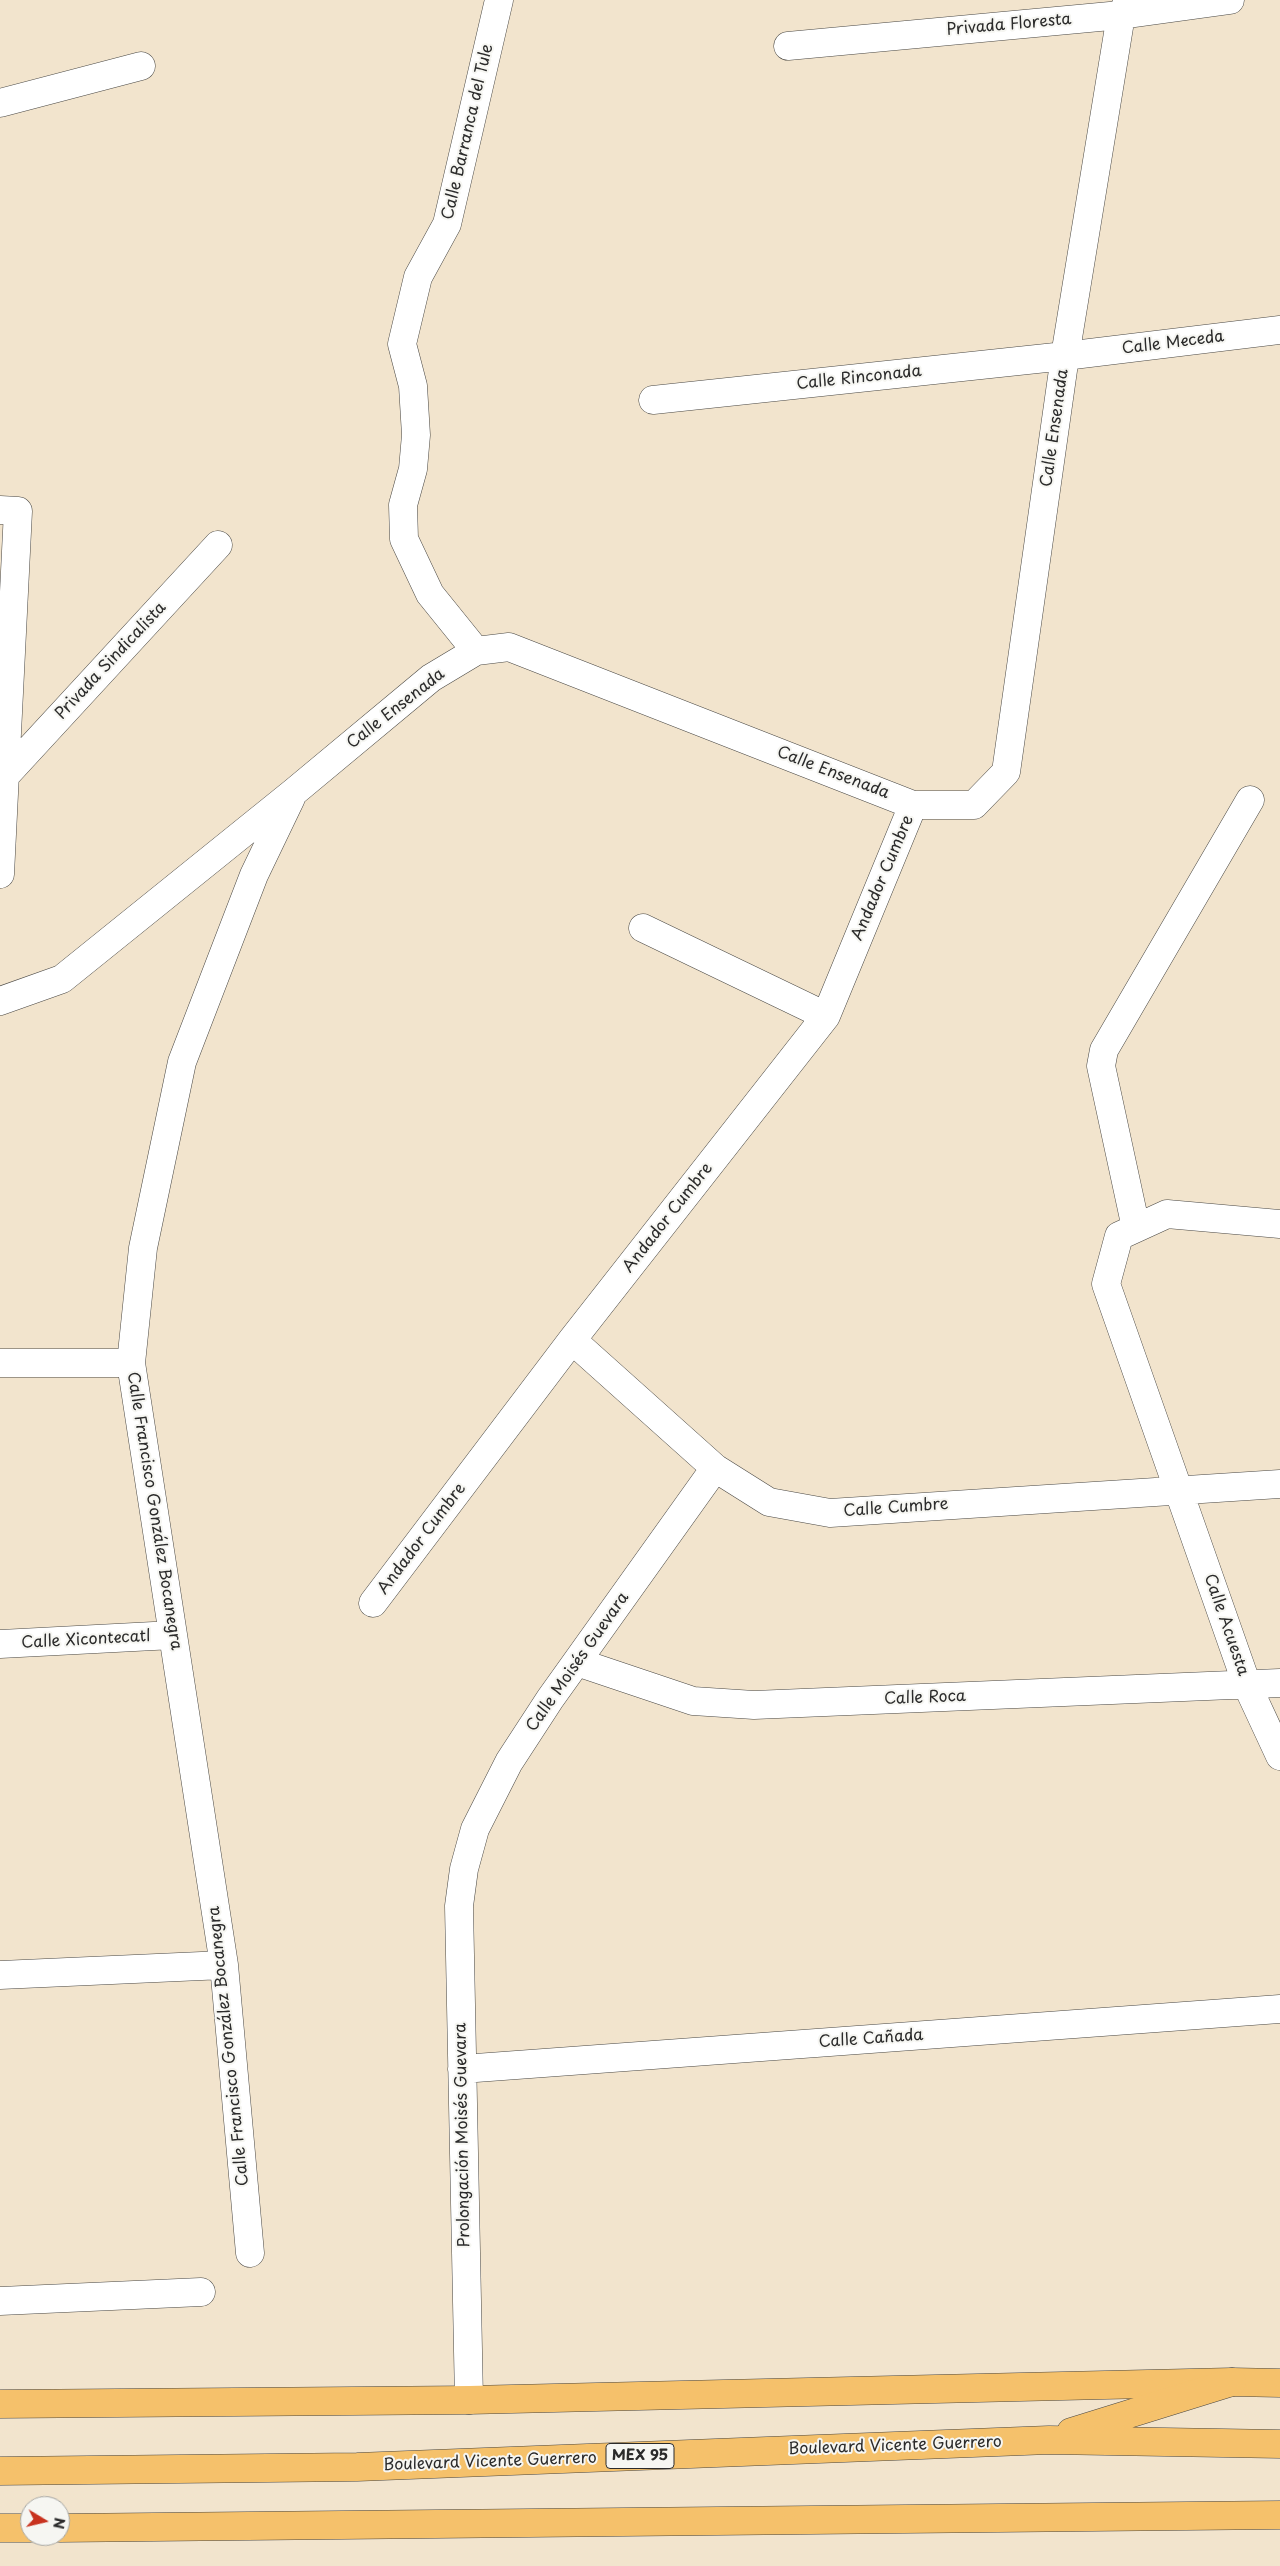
<!DOCTYPE html>
<meta charset="utf-8">
<style>
body{margin:0}
#map{position:relative;width:1280px;height:2566px;overflow:hidden;background:#f2e4cd;font-family:"Playpen Sans",sans-serif}
canvas{display:block}
.north{position:absolute;left:20px;top:2496px;width:50px;height:50px;box-sizing:border-box;background:#f6f6f2;border:1px solid #a5a5a2;border-radius:50%;rotate:99deg;font-size:14px;font-weight:700;line-height:20px;text-align:center;color:#2b2b2b}
.north::after{content:'';display:block;margin:auto;width:18px;height:22px;background:#c8321e;clip-path:polygon(50% 0,100% 100%,50% 72%,0 100%)}
</style>
<div id="map">
<canvas width="1280" height="2566"></canvas>
<div class="north">N</div>
</div>
<script>
const context = document.querySelector('canvas').getContext('2d');
context.lineJoin = 'round';
function stroke(path, color, width, dash) {
  context.strokeStyle = color;
  context.lineWidth = width;
  context.lineCap = dash ? 'butt' : 'round';
  context.setLineDash(dash || []);
  context.stroke(path);
}
function drawText(font, color, halo, rows, align = 'center') {
  context.font = font + ' "Playpen Sans",sans-serif';
  context.lineWidth = 4;
  context.setLineDash([]);
  context.textBaseline = 'middle';
  context.strokeStyle = halo;
  context.fillStyle = color;
  for (const [text, x, y, turn = 0] of rows) {
    context.save();
    context.translate(x, y);
    context.rotate((+turn || 0) * Math.PI / 180);
    context.textAlign = isNaN(turn) ? turn : align;
    if (halo) context.strokeText(text, 0, 0);
    context.fillText(text, 0, 0);
    context.restore();
  }
}
const minor = new Path2D(`
 M788 46 1121 15 1230 0
 M0 103 141 66
 M653 400 1065 356 1280 330
 M0 510 18 511 0 874
 M476 651 430 594 404 539 403 505 413 469 416 435 413 386 402 344 418 277 447 224 499 0
 M5 776 218 545
 M643 928 826 1016
 M0 1001 62 979 294 792 431 678 476 651 509 647 913 805H974L1006 772 1065 356 1121 15 1129 0
 M1280 1224 1167 1214 1119 1236 1106 1284 1247 1685 1280 1756
 M1136 1228 1101 1066 1104 1050 1250 800
 M572 1340 715 1468 769 1502 830 1513 1280 1484
 M0 1363H131
 M373 1603 572 1340 826 1016 913 805
 M0 1644 173 1635
 M577 1662 693 1701 754 1705 1280 1683
 M0 1975 224 1965
 M462 2069 1280 2009
 M250 2253 224 1965 131 1363 143 1248 182 1062 254 875 291 798
 M0 2301 201 2292
 M469 2400 459 1906 464 1869 475 1829 509 1762 550 1699 715 1468`);
const major = new Path2D(`
 M0 2404 469 2400 1232 2382 1280 2383`);
const highway = new Path2D(`
 M1071 2432 1232 2382
 M0 2471 357 2467 1049 2440 1280 2444
 M0 2528H30
 M60 2528 1280 2515`);
stroke(minor, '#494743', 29);
stroke(major, '#494743', 29);
stroke(highway, '#494743', 29);
stroke(minor, '#fff', 28);
stroke(major, '#f5c16b', 28);
stroke(highway, '#f5c16b', 28);
for (const [x, y, w] of [
 [640,2456,68]
]) {
  const box = new Path2D();
  box.roundRect(x - w / 2, y - 12.5, w, 25, 4);
  context.fillStyle = '#f6f6f2';
  context.fill(box);
  stroke(box, '#2b2b2b', 1);
}
drawText('bold 15px', '#2b2b2b', null, [
 ["MEX 95",640,2456]
]);
drawText('16px', '#2b2b2b', '#f6f6f2', [
 ["Privada Floresta",1009,25,-5],
 ["Calle Barranca del Tule",468,132,-77],
 ["Calle Meceda",1173,343,-7],
 ["Calle Rinconada",859,378,-6],
 ["Calle Ensenada",1055,428,-82],
 ["Privada Sindicalista",111,661,-47],
 ["Calle Ensenada",396,709,-38],
 ["Calle Ensenada",833,773,21],
 ["Andador Cumbre",883,878,-67],
 ["Andador Cumbre",668,1218,-52],
 ["Calle Cumbre",896,1508,-4],
 ["Calle Francisco González Bocanegra",154,1511,81],
 ["Andador Cumbre",422,1539,-53],
 ["Calle Acuesta",1226,1625,71],
 ["Calle Xicontecatl",86,1640,-3],
 ["Calle Moisés Guevara",578,1662,-55],
 ["Calle Roca",925,1698,-2],
 ["Calle Cañada",871,2039,-4],
 ["Calle Francisco González Bocanegra",229,2046,-96],
 ["Prolongación Moisés Guevara",463,2135,-91],
 ["Boulevard Vicente Guerrero",895,2446,-2],
 ["Boulevard Vicente Guerrero",490,2462,-2]
]);
</script>
